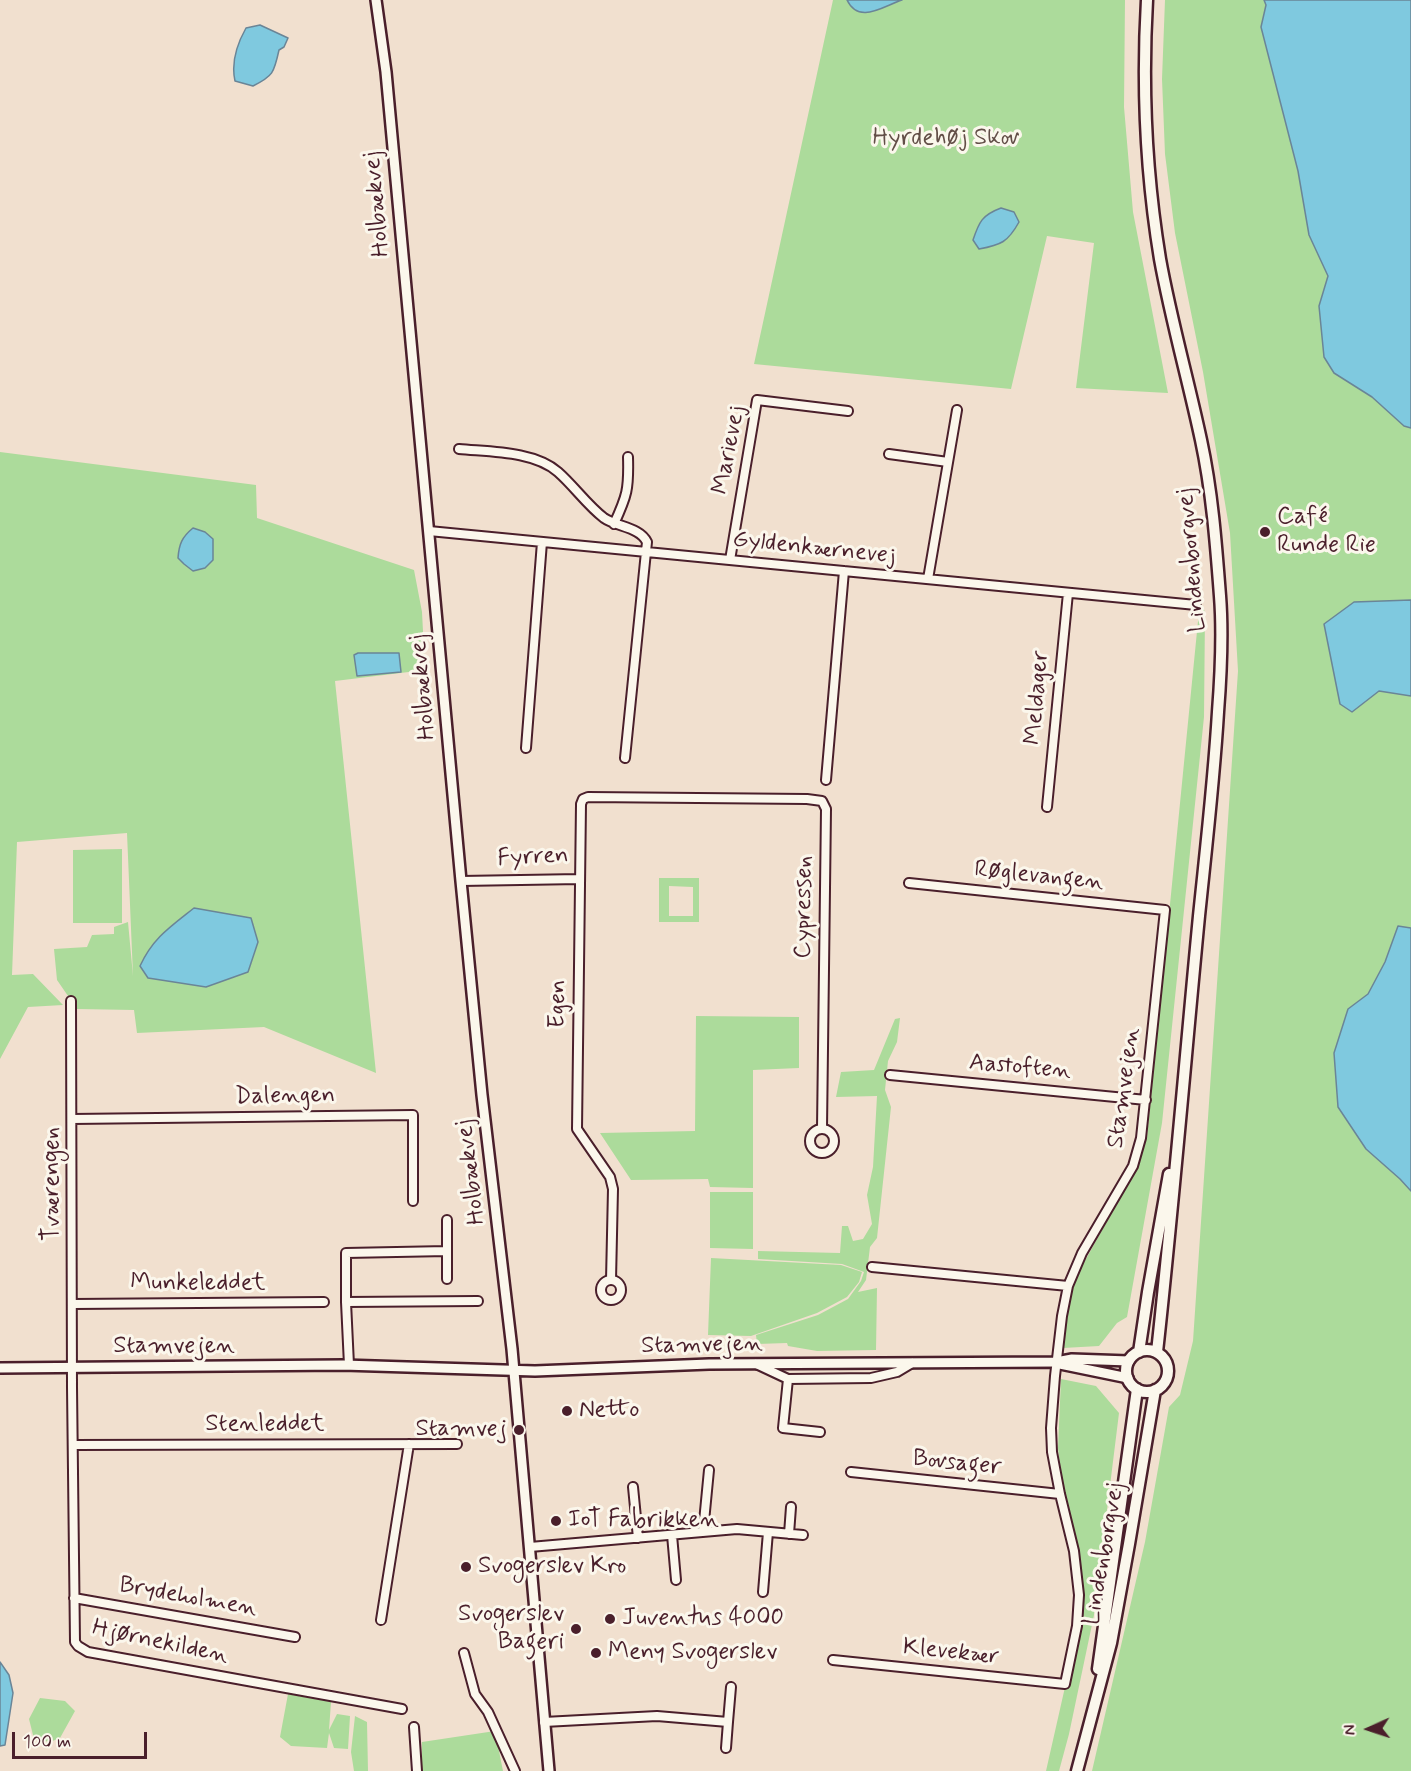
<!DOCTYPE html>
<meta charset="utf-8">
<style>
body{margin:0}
#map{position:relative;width:1411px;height:1771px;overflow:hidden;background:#f1e0cf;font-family:Mynerve,sans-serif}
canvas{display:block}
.north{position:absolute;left:1339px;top:1699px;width:60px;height:60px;-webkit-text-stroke:4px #fbf7ec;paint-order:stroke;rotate:267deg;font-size:16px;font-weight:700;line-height:24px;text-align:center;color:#4a1f2b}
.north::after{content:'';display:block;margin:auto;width:21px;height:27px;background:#4a1f2b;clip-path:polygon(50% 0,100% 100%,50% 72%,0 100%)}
.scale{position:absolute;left:12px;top:1732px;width:135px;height:27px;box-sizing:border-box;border:3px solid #4a1f2b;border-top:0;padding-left:8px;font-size:18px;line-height:21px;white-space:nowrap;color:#4a1f2b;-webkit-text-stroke:4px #fbf7ec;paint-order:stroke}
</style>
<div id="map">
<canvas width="1411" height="1771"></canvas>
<div class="north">N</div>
<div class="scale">100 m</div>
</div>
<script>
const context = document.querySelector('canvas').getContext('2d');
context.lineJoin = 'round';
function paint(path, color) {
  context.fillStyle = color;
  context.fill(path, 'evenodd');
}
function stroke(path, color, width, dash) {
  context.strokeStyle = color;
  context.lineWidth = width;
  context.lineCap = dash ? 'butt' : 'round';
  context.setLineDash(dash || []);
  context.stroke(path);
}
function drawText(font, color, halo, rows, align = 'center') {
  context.font = font + ' Mynerve,sans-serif';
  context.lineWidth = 6;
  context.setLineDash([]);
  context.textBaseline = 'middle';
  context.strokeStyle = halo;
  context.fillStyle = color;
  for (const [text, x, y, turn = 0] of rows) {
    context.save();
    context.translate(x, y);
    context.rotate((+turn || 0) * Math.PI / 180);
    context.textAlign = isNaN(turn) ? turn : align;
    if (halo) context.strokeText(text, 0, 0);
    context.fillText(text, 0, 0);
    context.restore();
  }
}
paint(new Path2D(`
 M833 0H1125L1124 107 1133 212 1168 393 1076 388 1094 243 1047 236 1011 389 754 364Z
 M1165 0H1411V1771H1092L1145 1542 1169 1407 1180 1395 1193 1341 1238 671 1230 533 1203 372 1175 233 1165 154 1162 79Z
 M0 452 256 485 257 518 414 570 422 612 425 670 335 681 376 1073 264 1027 137 1033 134 1010 77 1009 57 980 54 949 87 947 92 935 114 934V927L128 922 133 976 127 833 17 842 12 975 33 974 63 1005 28 1007 0 1059Z
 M1200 601 1205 612 1204 717 1162 1123 1127 1317 1117 1323 1099 1346 1063 1348 1067 1312 1076 1277 1137 1167 1147 1137Z
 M122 849V923H73V850Z
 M659 878H699V922H659ZM669 886 693 887V916H669Z
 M696 1016 799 1017V1068L753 1070V1188L710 1187 708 1179 631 1180 600 1133 695 1131Z
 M900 1018 897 1042 888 1061 885 1090 891 1107 877 1238 870 1247 866 1280 858 1292 877 1288 876 1350 817 1351 788 1346 787 1343 757 1344 756 1335 818 1315 848 1299 861 1281 864 1272 842 1264 758 1259V1251L840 1253 842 1226H848L853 1241 863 1239 872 1224 867 1195 873 1167 877 1096 836 1097 841 1072 874 1070 895 1019Z
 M710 1192H753V1249L710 1248Z
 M711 1258 841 1265 862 1272 859 1282 847 1297 817 1313 751 1336 708 1335Z
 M1061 1379 1096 1386 1119 1413 1094 1615 1069 1734 1059 1771H1046L1082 1612V1576L1063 1494 1058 1448Z
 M288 1694 331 1702 329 1730 337 1714 350 1716 348 1749 334 1748 329 1733 327 1748 291 1746 280 1737Z
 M40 1698 65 1701 75 1711 60 1738 50 1742 34 1739 29 1719Z
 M355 1716 367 1722 368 1771H354L351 1752Z
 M495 1731 503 1771H422V1742Z`), '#acdb9b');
const water = new Path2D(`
 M847 0H902C883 6 859 25 847 0Z
 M1264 0H1411V428L1404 426 1372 397 1334 373 1324 357 1319 306 1328 276 1309 235 1298 171 1261 27 1266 5Z
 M260 25 288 38 284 47 279 50C274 73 273 76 253 86L235 81C231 63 237 44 246 28Z
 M1001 208 1014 212 1019 222C1008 242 1001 245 979 249L973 240C979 222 982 215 1001 208Z
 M193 528 205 532 213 539V560L205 568 193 571 184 564 178 558C179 544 182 537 193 528Z
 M1411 600V696L1379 691 1352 712 1340 704 1324 624 1354 602Z
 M358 653H399L401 672 357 676 354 655Z
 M194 908 251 918 258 942 248 972 206 987 148 978 140 966C153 938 170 927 194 908Z
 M1398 926 1411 928V1191L1400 1179 1366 1149 1338 1107 1334 1053 1348 1009 1368 994 1385 962Z
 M0 1662 9 1675 13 1693 5 1745 0 1746Z`);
paint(water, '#7fc9df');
stroke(water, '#6a8597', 1.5);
const minor = new Path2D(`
 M459 449C490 452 534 451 558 472 574 486 587 505 604 518 617 527 640 527 647 542L625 758
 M889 454 948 462
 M614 524C627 496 629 489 628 457
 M429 531 1196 605
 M730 560 757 400 848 411
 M928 579 957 410
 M526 748 542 542
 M826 780 844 571
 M1047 807 1068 593
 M461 881 580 879
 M71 1001 72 1387 75 1642 78 1646 88 1652 402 1709
 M890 1075 1146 1100
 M72 1119 413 1115V1201
 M810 1141a12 12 0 1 1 24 0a12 12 0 1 1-24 0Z
 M447 1220V1279
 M872 1267 1068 1286
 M601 1290a10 10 0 1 1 20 0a10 10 0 1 1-20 0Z
 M611 1280 613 1189 610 1177 577 1129 581 804 583 799 588 797 807 799 822 801 826 809 822 1128
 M346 1302V1253L447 1251
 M73 1304 324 1302
 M756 1364 788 1379 871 1378 897 1372 912 1363
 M349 1365 346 1302 478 1301
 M788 1379 783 1428 820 1432
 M74 1445 457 1444
 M851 1472 1060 1494
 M633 1487 638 1538
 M703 1532 709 1470
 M789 1534 791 1507
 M672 1535 676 1580
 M530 1547 737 1529 803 1535
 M763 1592 768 1532
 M74 1598 295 1637
 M381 1620 409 1444
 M464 1653 475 1694 488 1712 515 1771
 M833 1660 1065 1684 1077 1626 1079 1595 1074 1551 1060 1494 1052 1452 1051 1428 1055 1376 1062 1316 1068 1286 1082 1253 1133 1166 1141 1138 1165 910 909 883
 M544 1722 657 1716 728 1722 731 1687
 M414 1727 417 1771
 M726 1748 728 1722`);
const tertiary = new Path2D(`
 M376 0 386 72 461 881 482 1095 512 1349 549 1771
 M1060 1364 1128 1378
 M0 1368 343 1365 535 1371 709 1364 1056 1362 1072 1359 1129 1361`);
const secondary = new Path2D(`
 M1147 0C1142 86 1146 174 1160 259 1171 320 1188 379 1201 440 1212 491 1216 543 1220 596 1223 634 1221 673 1218 712 1214 780 1206 848 1199 916 1185 1062 1173 1207 1157 1352
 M1126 1371a21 21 0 1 1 42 0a21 21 0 1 1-42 0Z
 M1139 1352 1148 1292 1169 1174
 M1098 1669 1137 1389
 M1077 1771 1111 1643 1129 1544 1155 1390`);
stroke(minor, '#4a1f2b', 12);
stroke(tertiary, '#4a1f2b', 14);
stroke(secondary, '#4a1f2b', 15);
stroke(minor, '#fbf7ec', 8);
stroke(tertiary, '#fbf7ec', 9);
stroke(secondary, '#fbf7ec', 10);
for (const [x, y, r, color] of [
 [1265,532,6,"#4a1f2b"],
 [567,1411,6,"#4a1f2b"],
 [519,1430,6,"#4a1f2b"],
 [556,1521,6,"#4a1f2b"],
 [466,1567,6,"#4a1f2b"],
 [610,1619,6,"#4a1f2b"],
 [576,1629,6,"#4a1f2b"],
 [596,1653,6,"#4a1f2b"]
]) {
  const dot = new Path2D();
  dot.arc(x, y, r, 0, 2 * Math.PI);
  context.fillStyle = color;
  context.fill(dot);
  stroke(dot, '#fbf7ec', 2);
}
drawText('24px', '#624e47', '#fbf7ec', [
 ["Hyrdehøj Skov",946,139]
]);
drawText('24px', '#4a1f2b', '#fbf7ec', [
 ["Holbækvej",378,204,-95],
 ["Marievej",730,450,-79],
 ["Gyldenkærnevej",814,549,6],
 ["Lindenborgvej",1193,560,-95],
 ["Holbækvej",424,687,-95],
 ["Meldager",1038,698,-85],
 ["Fyrren",533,858,-3],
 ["Røglevangen",1039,877,6],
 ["Cypressen",805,907,-89],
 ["Egen",559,1004,-89],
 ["Aastoften",1020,1068,5],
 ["Stamvejen",1125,1088,-82],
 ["Dalengen",285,1097,-1],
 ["Holbækvej",472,1172,-97],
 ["Tværengen",53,1184,-90],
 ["Munkeleddet",198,1284],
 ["Stamvejen",702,1346,-1],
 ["Stamvejen",174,1347],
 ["Stenleddet",265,1425],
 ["Bovsager",957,1464,6],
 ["Lindenborgvej",1105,1554,-80],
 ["Brydeholmen",188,1598,10],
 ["Hjørnekilden",160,1643,12],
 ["Klevekær",951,1653,6]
]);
drawText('24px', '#4a1f2b', '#fbf7ec', [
 ["Café",1277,518],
 ["Runde Rie",1277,546],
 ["Netto",579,1411],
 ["Stamvej",507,1430,"right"],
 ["IoT Fabrikken",568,1521],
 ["Svogerslev Kro",478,1567],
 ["Svogerslev",564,1615,"right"],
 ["Bageri",564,1643,"right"],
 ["Juventus 4000",622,1619],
 ["Meny Svogerslev",608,1653]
], 'left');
</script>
